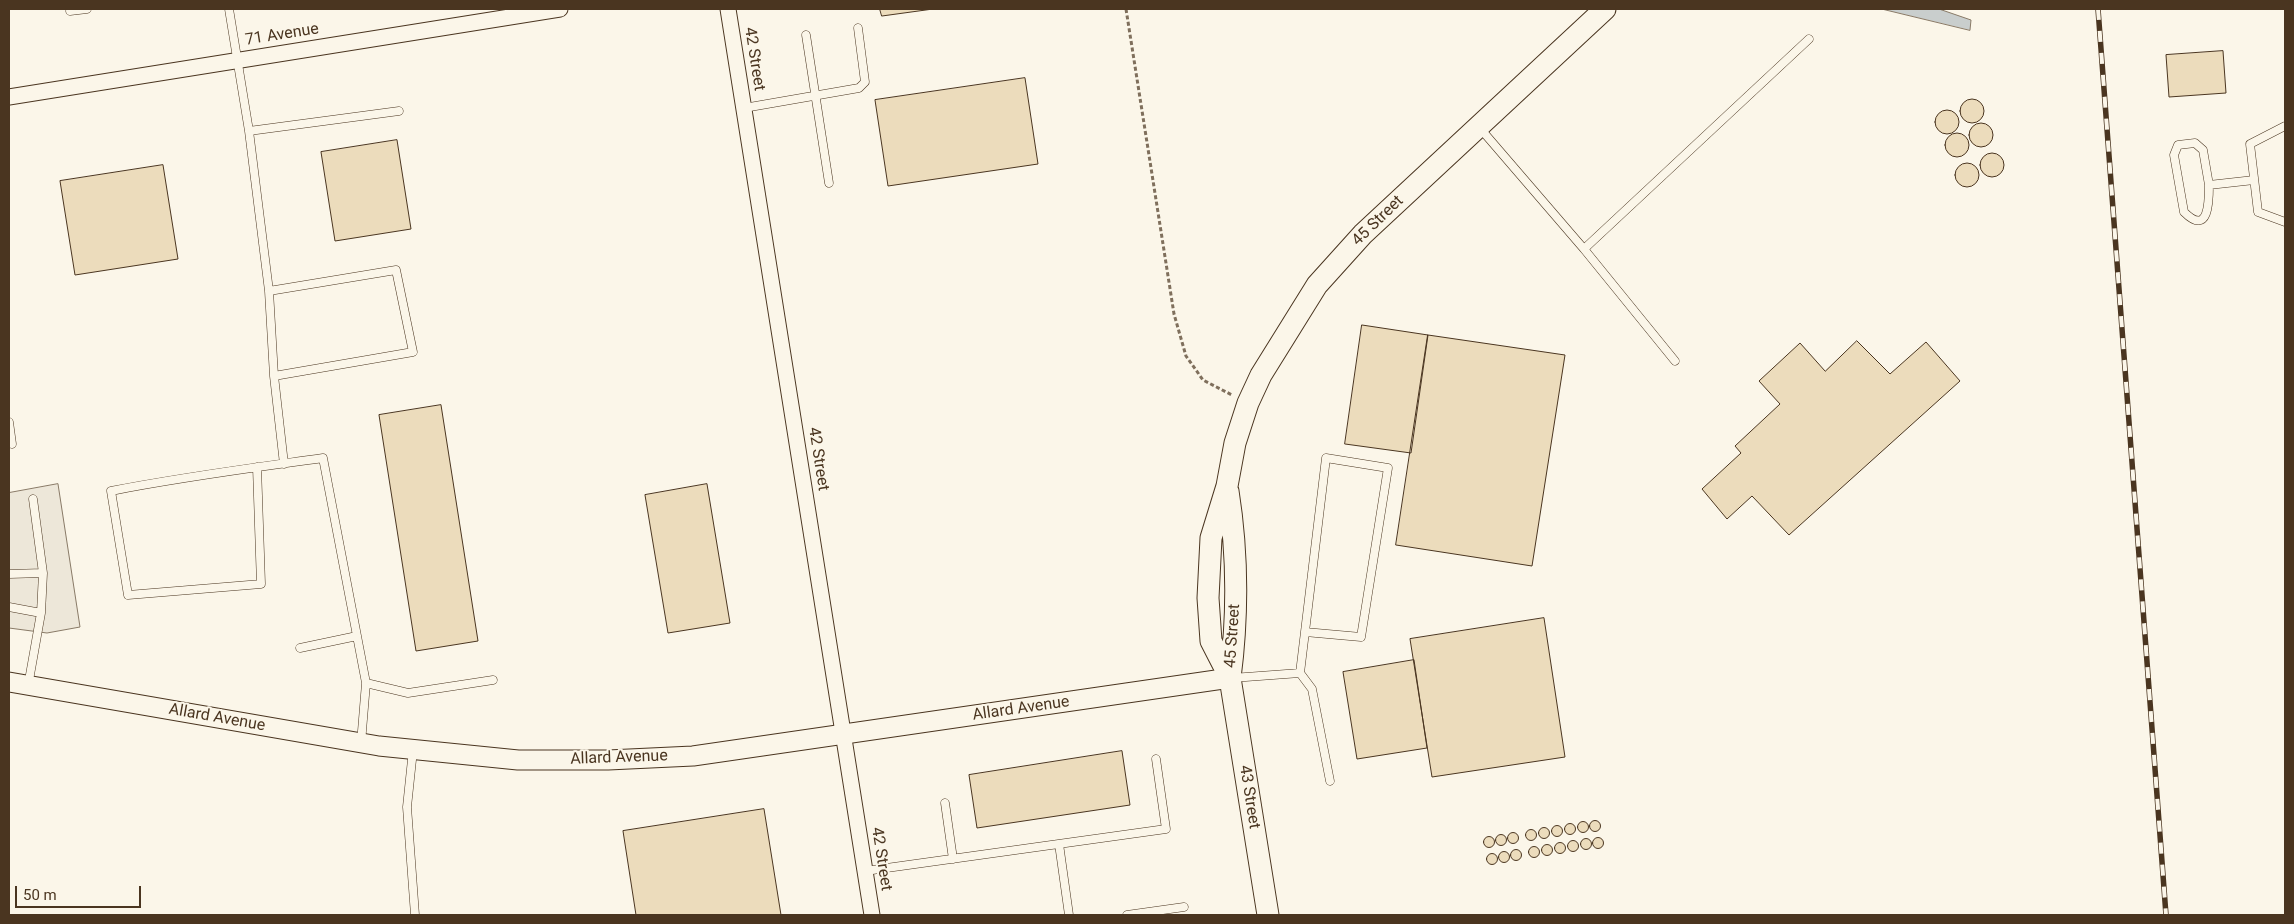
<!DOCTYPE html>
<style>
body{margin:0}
#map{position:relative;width:2294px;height:924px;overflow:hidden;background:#fbf6e9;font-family:Roboto,sans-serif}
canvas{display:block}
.frame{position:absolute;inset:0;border:10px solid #4a3520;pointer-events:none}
.scale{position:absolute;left:15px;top:886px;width:126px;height:22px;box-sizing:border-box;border:2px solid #4a3520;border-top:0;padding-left:6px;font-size:15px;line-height:18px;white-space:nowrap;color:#4a3520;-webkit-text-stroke:4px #fbf6e9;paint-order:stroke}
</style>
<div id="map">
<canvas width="2294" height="924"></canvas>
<div class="frame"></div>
<div class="scale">50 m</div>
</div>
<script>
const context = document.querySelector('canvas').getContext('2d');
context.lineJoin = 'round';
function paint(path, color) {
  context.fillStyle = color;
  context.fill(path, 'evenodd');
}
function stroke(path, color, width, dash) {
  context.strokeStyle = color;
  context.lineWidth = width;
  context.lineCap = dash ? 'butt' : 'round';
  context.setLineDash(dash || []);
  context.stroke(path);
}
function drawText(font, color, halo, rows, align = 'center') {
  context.font = font + ' Roboto,sans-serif';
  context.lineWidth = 4;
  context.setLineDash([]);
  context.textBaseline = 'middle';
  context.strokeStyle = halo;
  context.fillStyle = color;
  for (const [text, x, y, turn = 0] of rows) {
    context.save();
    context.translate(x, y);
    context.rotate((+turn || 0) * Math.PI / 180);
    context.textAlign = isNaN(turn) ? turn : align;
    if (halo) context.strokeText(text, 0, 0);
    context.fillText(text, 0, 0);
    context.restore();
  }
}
const parking = new Path2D(`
 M58 484 80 627 47 633 9 628V493Z`);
paint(parking, '#ede7d9');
stroke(parking, '#887966', 1);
const water = new Path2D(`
 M1882 9H1939L1971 20 1970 30Z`);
paint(water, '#c9cecd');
stroke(water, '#887966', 1);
const building = new Path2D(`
 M880 9H933L882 16Z
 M2223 51 2226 93 2169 97 2166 55Z
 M1025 78 1038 164 888 186 875 100Z
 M1960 111a12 12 0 1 1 24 0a12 12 0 1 1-24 0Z
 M1935 122a12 12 0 1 1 24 0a12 12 0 1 1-24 0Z
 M1969 135a12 12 0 1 1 24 0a12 12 0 1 1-24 0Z
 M1945 145a12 12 0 1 1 24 0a12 12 0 1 1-24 0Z
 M397 140 411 229 335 241 321 152Z
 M1980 165a12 12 0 1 1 24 0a12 12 0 1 1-24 0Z
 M1955 175a12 12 0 1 1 24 0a12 12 0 1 1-24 0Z
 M163 165 178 259 75 275 60 181Z
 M1362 325 1428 335 1411 453 1345 444Z
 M1428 335 1565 355 1532 566 1396 545Z
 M1857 341 1890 374 1926 342 1960 381 1789 535 1752 496 1727 519 1702 489 1741 453 1735 446 1780 404 1759 381 1800 343 1825 371Z
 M441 405 478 641 416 651 379 415Z
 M707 484 730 623 668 633 645 495Z
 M1544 618 1565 757 1432 777 1410 639Z
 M1414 660 1427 748 1357 759 1343 672Z
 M1122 751 1130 805 977 828 969 775Z
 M764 809 781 915H636L623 831Z
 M1589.5 826a5.5 5.5 0 1 1 11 0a5.5 5.5 0 1 1-11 0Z
 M1577.5 827a5.5 5.5 0 1 1 11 0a5.5 5.5 0 1 1-11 0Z
 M1564.5 829a5.5 5.5 0 1 1 11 0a5.5 5.5 0 1 1-11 0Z
 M1551.5 831a5.5 5.5 0 1 1 11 0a5.5 5.5 0 1 1-11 0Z
 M1538.5 833a5.5 5.5 0 1 1 11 0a5.5 5.5 0 1 1-11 0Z
 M1525.5 835a5.5 5.5 0 1 1 11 0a5.5 5.5 0 1 1-11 0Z
 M1507.5 838a5.5 5.5 0 1 1 11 0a5.5 5.5 0 1 1-11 0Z
 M1495.5 840a5.5 5.5 0 1 1 11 0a5.5 5.5 0 1 1-11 0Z
 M1483.5 842a5.5 5.5 0 1 1 11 0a5.5 5.5 0 1 1-11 0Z
 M1592.5 843a5.5 5.5 0 1 1 11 0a5.5 5.5 0 1 1-11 0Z
 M1580.5 844a5.5 5.5 0 1 1 11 0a5.5 5.5 0 1 1-11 0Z
 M1567.5 846a5.5 5.5 0 1 1 11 0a5.5 5.5 0 1 1-11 0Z
 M1554.5 848a5.5 5.5 0 1 1 11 0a5.5 5.5 0 1 1-11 0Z
 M1541.5 850a5.5 5.5 0 1 1 11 0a5.5 5.5 0 1 1-11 0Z
 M1528.5 852a5.5 5.5 0 1 1 11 0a5.5 5.5 0 1 1-11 0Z
 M1510.5 855a5.5 5.5 0 1 1 11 0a5.5 5.5 0 1 1-11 0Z
 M1498.5 857a5.5 5.5 0 1 1 11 0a5.5 5.5 0 1 1-11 0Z
 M1486.5 859a5.5 5.5 0 1 1 11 0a5.5 5.5 0 1 1-11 0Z`);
paint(building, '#ecdcbc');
stroke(building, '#4a3520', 1);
const service = new Path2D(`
 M229 9 249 131 269 291
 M70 11 87 9
 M806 35 829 183
 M744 108 859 88 865 82 858 28
 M2285 126 2250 144 2258 212 2285 222
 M1479 127 1584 249 1809 39
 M249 131 399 111
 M2209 185 2203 150 2195 143 2178 145 2174 155 2184 212C2209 237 2209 201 2209 185L2254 180
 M1584 249 1675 361
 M274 376 413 352 396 270 269 291 274 376 284 464
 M9 422 12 444
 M257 467 261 584 128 595 111 491C181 477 252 468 323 458L366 683
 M9 574 43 573
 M9 607 41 613
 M300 648 357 636
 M1300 673 1312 689 1330 781
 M1232 678 1300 673 1326 458 1388 468 1361 637 1305 632
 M28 686 41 613 43 573 33 499
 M361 743 366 683 408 693 493 680
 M413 750 407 807 415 915
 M945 803 953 859
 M1059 844 1069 915
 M865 871 1166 829 1156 759
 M1127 915 1184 907`);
const minor = new Path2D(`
 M728 9 872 915
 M9 97 560 9`);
const tertiary = new Path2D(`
 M9 682 379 746 518 760H608L693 756 1230 678`);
const secondary = new Path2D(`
 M1228 491C1238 554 1238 616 1230 678L1268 915
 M1230 678 1211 641 1208 598 1211 538 1227 486 1235 443 1248 403 1261 375 1317 285 1363 234 1605 9`);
stroke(service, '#4a3520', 9);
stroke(minor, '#4a3520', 17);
stroke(tertiary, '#4a3520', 21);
stroke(secondary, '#4a3520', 23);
stroke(new Path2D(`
 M1126 9 1174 314 1186 356 1203 380 1232 395`), '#7f6f5c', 3, [4, 2.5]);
stroke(service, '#fbf6e9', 8);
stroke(minor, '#fbf6e9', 15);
stroke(tertiary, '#fbf6e9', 19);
stroke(secondary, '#fbf6e9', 21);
const rail = new Path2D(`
 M2098 9 2166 915`);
stroke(rail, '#4a3520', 5.5);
stroke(rail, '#fbf6e9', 4, [11]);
drawText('16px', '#4a3520', '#fbf6e9', [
 ["71 Avenue",282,35,-9],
 ["42 Street",754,59,81],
 ["45 Street",1378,221,-44],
 ["42 Street",818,459,81],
 ["45 Street",1233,636,-86],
 ["Allard Avenue",1021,709,-8],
 ["Allard Avenue",217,718,10],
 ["Allard Avenue",619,758,-2],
 ["43 Street",1249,797,81],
 ["42 Street",881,859,81]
]);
</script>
